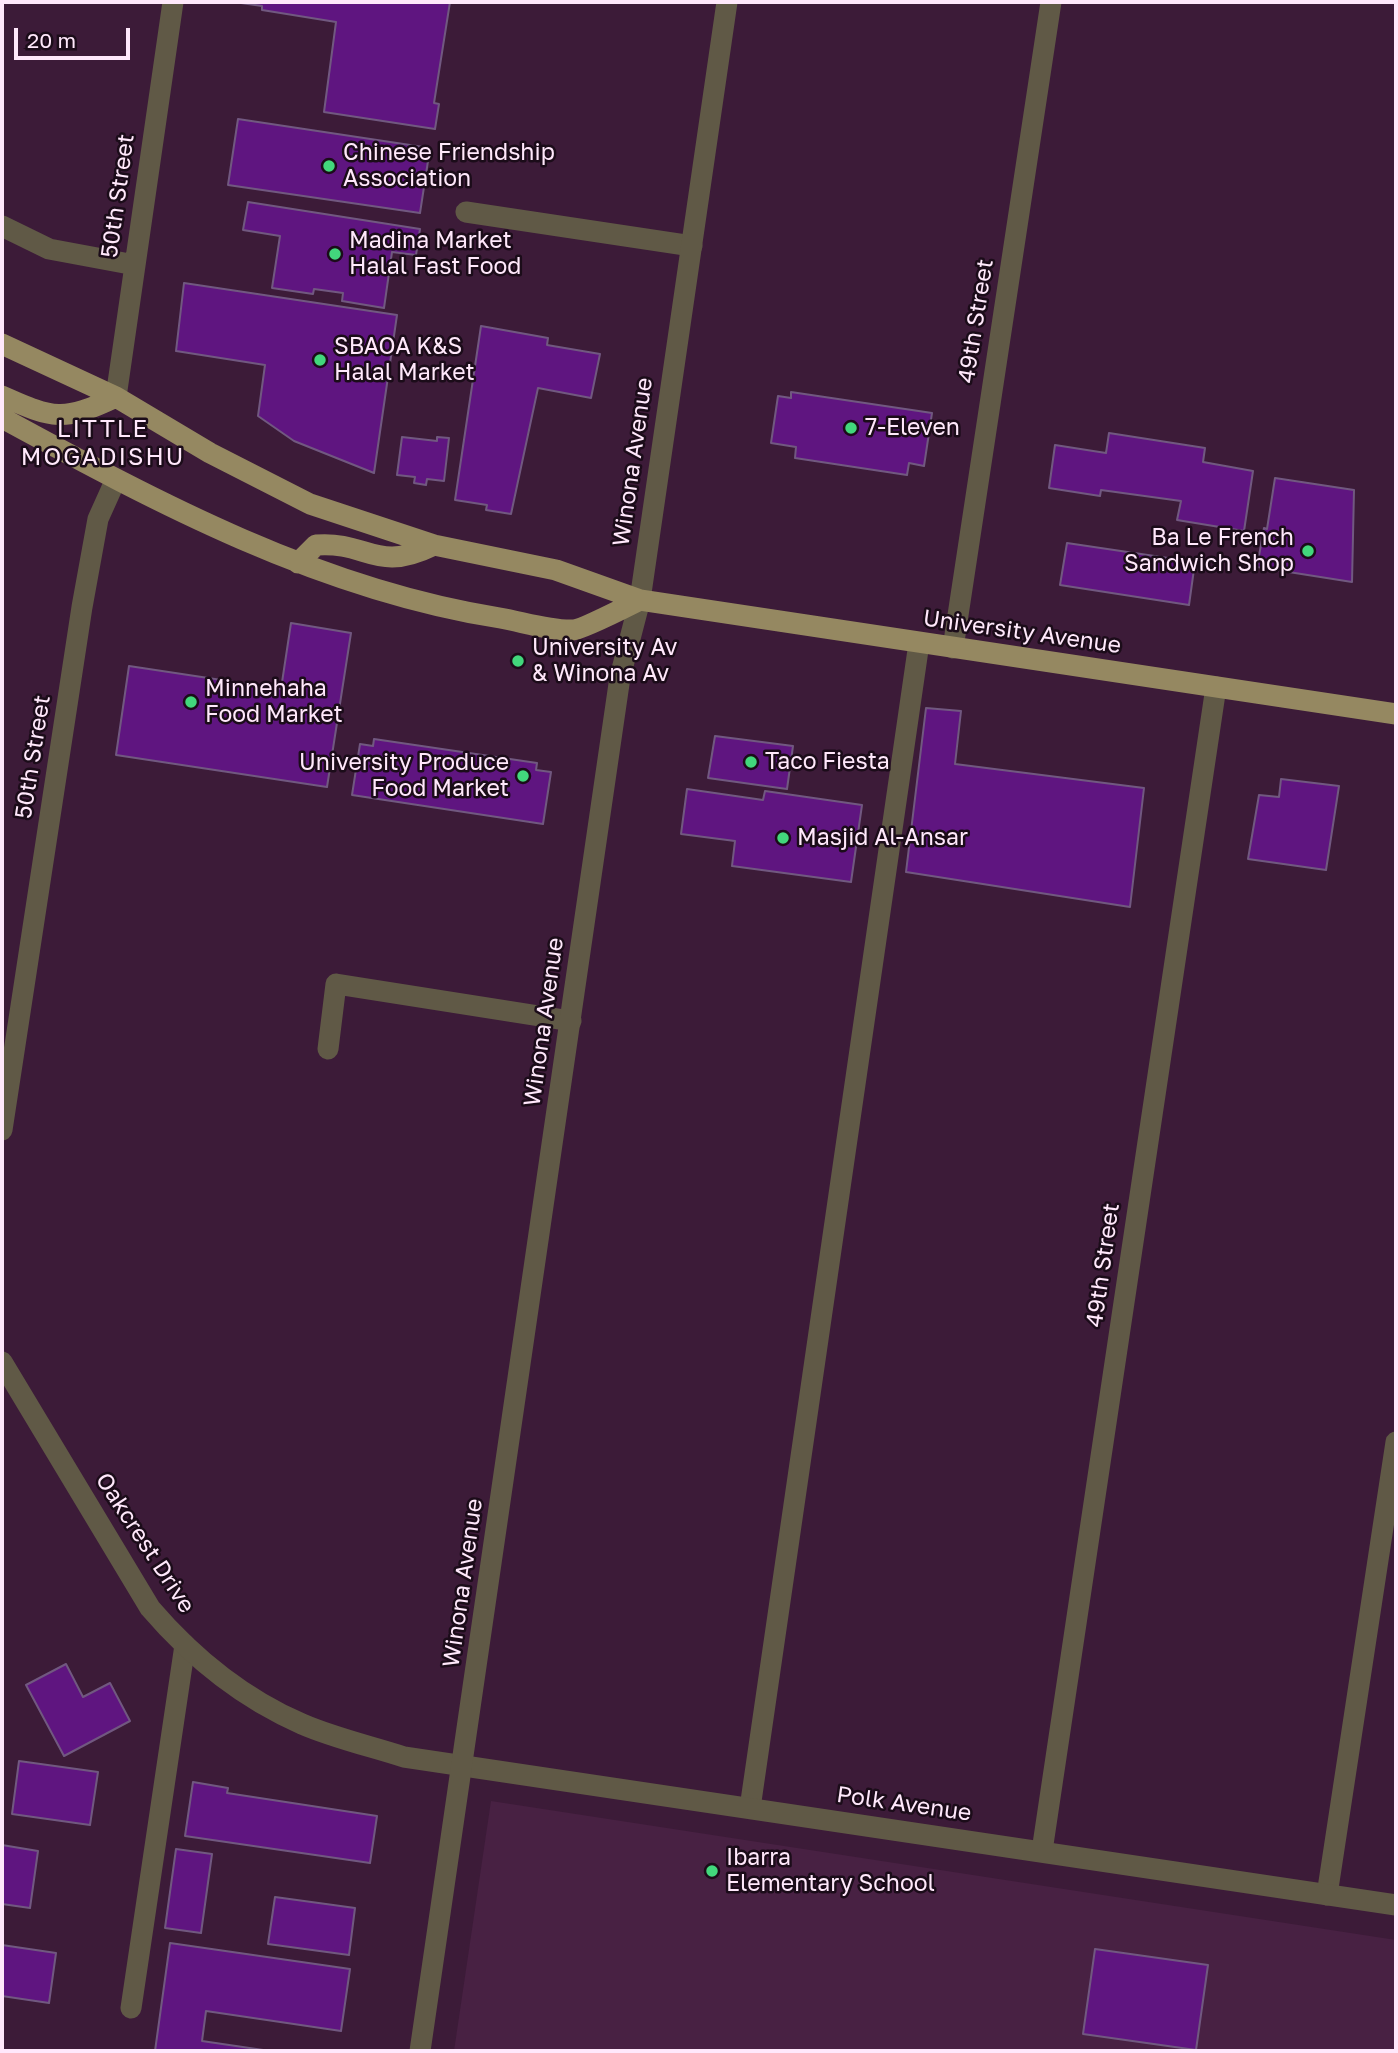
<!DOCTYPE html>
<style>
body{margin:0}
#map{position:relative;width:1398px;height:2053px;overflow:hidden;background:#3c1b38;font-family:"Golos Text",sans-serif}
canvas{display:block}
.frame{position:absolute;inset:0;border:4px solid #ffe8fb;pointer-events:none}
.scale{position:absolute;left:14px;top:28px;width:116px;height:32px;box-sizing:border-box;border:4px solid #ffe8fb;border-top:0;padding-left:9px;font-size:21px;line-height:24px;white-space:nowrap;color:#ffe8fb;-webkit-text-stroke:5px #1b0c19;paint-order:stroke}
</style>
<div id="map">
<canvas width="1398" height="2053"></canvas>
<div class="frame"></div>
<div class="scale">20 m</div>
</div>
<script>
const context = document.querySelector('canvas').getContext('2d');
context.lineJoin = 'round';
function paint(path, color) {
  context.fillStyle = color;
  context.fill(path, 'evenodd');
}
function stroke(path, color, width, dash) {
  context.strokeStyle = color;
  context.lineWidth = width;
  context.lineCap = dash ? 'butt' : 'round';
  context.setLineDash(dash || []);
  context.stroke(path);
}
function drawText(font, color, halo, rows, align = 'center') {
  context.font = font + ' "Golos Text",sans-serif';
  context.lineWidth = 5;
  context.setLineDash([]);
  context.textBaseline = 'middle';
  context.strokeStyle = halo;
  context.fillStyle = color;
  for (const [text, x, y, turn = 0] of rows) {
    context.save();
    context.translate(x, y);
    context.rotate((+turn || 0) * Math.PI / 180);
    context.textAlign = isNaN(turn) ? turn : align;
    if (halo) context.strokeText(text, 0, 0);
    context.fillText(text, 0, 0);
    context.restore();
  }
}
paint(new Path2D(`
 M491 1801 1396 1940V2051H454Z`), '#482143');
const building = new Path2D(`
 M234 2H450L434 103 439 104 435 129 324 112 336 22 262 10V6Z
 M238 119 430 148 420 213 228 185Z
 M248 202 420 229 416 255 392 252 384 308 342 301 343 293 314 289 313 294 272 288 280 236 243 230Z
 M184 283 397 315 374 473 294 441 258 416 265 365 176 351Z
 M481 326 548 338 547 345 600 354 591 398 538 388 511 514 486 510 487 505 455 500Z
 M791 392 932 413 924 466 909 463 907 475 795 458 796 447 771 443 778 396 791 398Z
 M1109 433 1205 448 1203 462 1253 471 1244 531 1177 520 1181 501 1101 490 1100 496 1049 488 1055 445 1106 453Z
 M402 437 437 441V437L449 438 444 481 427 479 426 485 414 483 415 477 397 475Z
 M1275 478 1354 490 1352 582 1257 567 1264 528 1267 529Z
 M1067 543 1195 562 1189 605 1060 585Z
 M291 623 351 633 327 787 116 755 129 666 281 689Z
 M926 708 961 711 955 764 1144 788 1130 907 906 872Z
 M715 736 793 746 787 789 708 778Z
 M374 739 537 763 536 770 551 772 543 824 352 795 360 744 373 746Z
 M1281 779 1339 786 1326 870 1248 859 1259 795 1279 797Z
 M687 789 763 800 765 791 862 805 851 882 732 866 735 841 681 834Z
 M66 1664 83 1697 110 1683 130 1721 64 1756 26 1685Z
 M19 1761 98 1772 90 1825 12 1814Z
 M193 1782 228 1788 227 1793 377 1816 370 1863 185 1836Z
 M2 1845 38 1851 30 1908 2 1904Z
 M176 1849 212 1854 201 1933 165 1928Z
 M275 1897 355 1908 349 1955 268 1944Z
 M170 1943 350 1969 341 2031 206 2011 202 2041 270 2051H155Z
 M2 1945 56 1953 49 2003 2 1996Z
 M1095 1949 1208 1965 1196 2050 1083 2034Z`);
paint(building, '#5f1580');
stroke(building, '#715880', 2);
stroke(new Path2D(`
 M466 212 692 246
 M328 1049 336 984 571 1021
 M750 1808 919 643
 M1327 1895 1396 1442
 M131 2008 185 1645`), '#605946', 21);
stroke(new Path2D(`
 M2 226 49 249 135 265
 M116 397 173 2
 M953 648 1051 2
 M2 1130 82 607 98 519 116 479
 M2 1362 150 1608C192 1657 242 1698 302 1724 334 1738 370 1746 404 1757L1396 1905
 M1042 1851 1216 687`), '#605946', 21);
stroke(new Path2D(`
 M420 2051 620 677 640 600 727 2`), '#605946', 21);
stroke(new Path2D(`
 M2 344 116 397 210 453 310 504 434 545 556 570 640 600 1396 714
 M2 396C54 419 63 422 116 397
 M2 418C158 503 321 590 500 618 523 622 550 631 573 630 581 630 628 606 640 600
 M298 563 316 545C369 541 375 574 434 545`), '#958861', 21);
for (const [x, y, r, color] of [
 [329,166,7,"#42d77c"],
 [335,254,7,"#42d77c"],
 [320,360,7,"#42d77c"],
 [851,428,7,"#42d77c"],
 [1308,551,7,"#42d77c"],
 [518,661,7,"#42d77c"],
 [191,702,7,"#42d77c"],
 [751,762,7,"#42d77c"],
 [523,776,7,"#42d77c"],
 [783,838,7,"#42d77c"],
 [712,1871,7,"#42d77c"]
]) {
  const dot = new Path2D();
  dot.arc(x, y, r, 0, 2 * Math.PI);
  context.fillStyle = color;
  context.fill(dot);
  stroke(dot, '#1b0c19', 2.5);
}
drawText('23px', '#ffe8fb', '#1b0c19', [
 ["Chinese Friendship",343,153],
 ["Association",343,179],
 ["Madina Market",349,241],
 ["Halal Fast Food",349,267],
 ["SBAOA K&S",334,347],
 ["Halal Market",334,373],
 ["7-Eleven",865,428],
 ["Ba Le French",1294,538,"right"],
 ["Sandwich Shop",1294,564,"right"],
 ["University Av",532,648],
 ["& Winona Av",532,674],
 ["Minnehaha",205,689],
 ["Food Market",205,715],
 ["Taco Fiesta",765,762],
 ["University Produce",509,763,"right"],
 ["Food Market",509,789,"right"],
 ["Masjid Al-Ansar",797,838],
 ["Ibarra",726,1858],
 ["Elementary School",726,1884]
], 'left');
drawText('23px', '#ffe8fb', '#1b0c19', [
 ["50th Street",118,196,-82],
 ["49th Street",976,321,-81],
 ["Winona Avenue",633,462,-82],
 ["University Avenue",1022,632,8],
 ["50th Street",33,757,-81],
 ["Winona Avenue",544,1022,-82],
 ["49th Street",1103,1265,-82],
 ["Oakcrest Drive",145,1543,57],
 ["Winona Avenue",463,1583,-82],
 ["Polk Avenue",904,1804,8]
]);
context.letterSpacing = '2px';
drawText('24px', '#ffe8fb', '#1b0c19', [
 ["LITTLE",103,429],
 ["MOGADISHU",103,457]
]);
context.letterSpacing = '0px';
</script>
